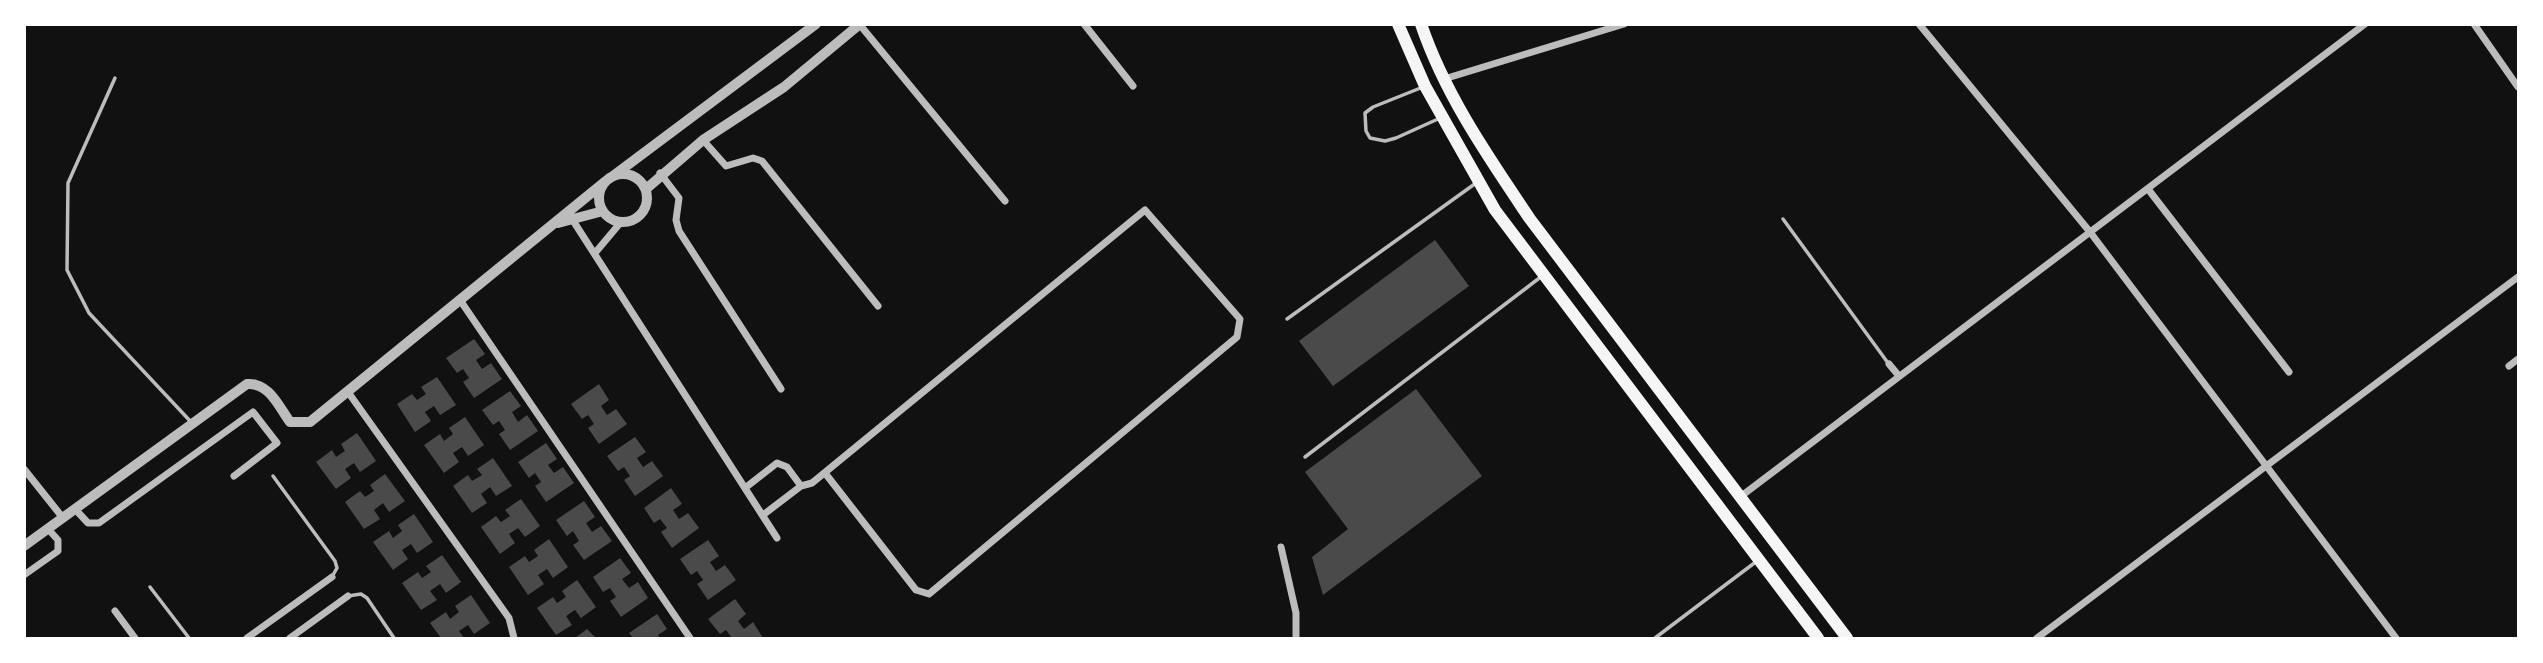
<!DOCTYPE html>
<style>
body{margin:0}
#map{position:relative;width:2543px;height:663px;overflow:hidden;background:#111;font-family:"IBM Plex Serif",serif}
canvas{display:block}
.frame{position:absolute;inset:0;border:26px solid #fff;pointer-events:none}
</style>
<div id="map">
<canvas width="2543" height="663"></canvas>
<div class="frame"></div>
</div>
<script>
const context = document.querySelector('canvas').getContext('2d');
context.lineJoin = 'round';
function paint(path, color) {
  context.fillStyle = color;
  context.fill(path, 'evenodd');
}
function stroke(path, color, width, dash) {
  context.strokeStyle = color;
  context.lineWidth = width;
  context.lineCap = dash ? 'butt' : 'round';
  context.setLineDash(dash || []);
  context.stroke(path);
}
paint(new Path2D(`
 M1435 240 1469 286 1333 386 1299 341Z
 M474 339 485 354 476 360 482 369 491 363 502 379 474 398 463 382 469 378 463 369 457 373 446 358Z
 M437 377 456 405 440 415 434 406 425 412 431 421 415 432 397 404 412 394 417 400 426 394 421 387Z
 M599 384 609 400 601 406 607 415 616 409 627 424 599 444 588 428 594 424 588 415 582 419 571 404Z
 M1416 389 1482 476 1323 595 1312 557 1348 529 1305 472Z
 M510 391 521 406 512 412 518 422 527 415 538 431 510 450 499 434 505 430 499 421 493 425 482 410Z
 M465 417 484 445 468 456 462 447 453 453 459 462 444 473 424 445 440 434 444 441 453 434 449 428Z
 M357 433 376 461 360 472 354 463 345 469 351 478 336 489 316 462 332 450 336 457 345 451 341 444Z
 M635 437 646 452 637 458 643 467 652 461 663 476 635 496 624 480 630 476 624 467 618 471 607 456Z
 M546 443 557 459 548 465 554 473 563 467 574 483 546 502 535 486 541 482 535 473 529 478 518 462Z
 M493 458 512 486 496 496 490 487 481 494 487 503 472 513 453 486 468 475 472 481 482 475 477 469Z
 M385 474 405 501 389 512 383 503 374 510 380 519 364 529 345 502 360 491 365 497 374 491 370 485Z
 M671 488 682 504 673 510 679 519 688 513 699 528 672 548 661 532 667 528 660 519 654 523 644 508Z
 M521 499 540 526 525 537 518 528 509 534 515 543 500 554 481 527 496 516 501 522 510 516 505 510Z
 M584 501 595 517 586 523 592 532 601 526 612 541 584 560 573 545 579 541 573 531 567 536 556 520Z
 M414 514 433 542 417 553 411 544 402 550 408 559 393 570 373 542 389 531 393 538 402 531 398 525Z
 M549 539 568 567 553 578 547 569 538 575 544 584 528 595 509 567 525 556 529 562 538 556 534 550Z
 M708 540 719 556 710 562 716 571 725 565 736 580 708 600 697 584 703 580 697 571 691 575 680 559Z
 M442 555 461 582 446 593 440 584 430 591 437 600 421 610 402 583 418 572 422 578 431 572 426 566Z
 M620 558 631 573 622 579 629 588 638 582 648 598 621 617 610 601 616 597 610 588 603 592 593 577Z
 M577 580 596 607 581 618 575 610 566 616 572 625 556 635 537 608 553 597 557 603 566 597 562 591Z
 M471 595 490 623 474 634 468 625 459 631 464 638H441L430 623 446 612 450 619 459 612 455 606Z
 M735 599 746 614 738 621 744 629 753 622 763 638H732L726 630 720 634 708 619Z
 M657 614 667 629 658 635 660 638H633L629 633Z
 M587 629 596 638H575Z`), '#4a4a4a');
stroke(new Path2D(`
 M115 78 68 183 67 270 89 313 192 423
 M1423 87 1373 107 1365 113 1366 131 1370 138 1385 141 1396 138 1438 119
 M1783 219 1888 363
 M1287 319 1476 183
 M1305 457 1542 276
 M273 476 335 561 337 568 333 575
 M150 587 189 638
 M348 596 361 594 367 598 394 638
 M1655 638 1757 561`), '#bcbcbc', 3.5);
stroke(new Path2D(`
 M1084 24 1133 86
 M1919 24 2090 232 2396 638
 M2474 24 2518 87
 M860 25 1005 201
 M1444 79 1624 24
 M703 140 726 166 753 158 762 161 878 306
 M660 173 679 198 676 220 679 231 781 389
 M2148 189 2289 372
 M572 219 777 538
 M595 253 621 222
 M460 300 690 638
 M1889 364 1899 376
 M2509 366 2518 359
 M348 392 509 618 514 638
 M24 469 63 518
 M745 488 777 463 787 467 801 486 812 483 1145 210 1240 319 1237 337 929 594 916 590 825 473
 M1740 497 2365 24
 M75 509 88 523H99L253 412 277 443 234 476
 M763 515 801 486
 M1281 547 1296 613V638
 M24 575 58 551V540L48 529
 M115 611 135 638
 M247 638 332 577
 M290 638 348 596
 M2037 638 2518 277`), '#bcbcbc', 7);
stroke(new Path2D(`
 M599 198a24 24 0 1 1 48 0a24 24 0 1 1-48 0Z
 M613 176 816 24
 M646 189 703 140 784 87 860 24
 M558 223 603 211
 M24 546 247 384C269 382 279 407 290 422H310L606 181`), '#bcbcbc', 10);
stroke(new Path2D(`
 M1398 24 1425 86 1495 210 1818 638
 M1421 24C1445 95 1489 158 1530 219L1847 638`), '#f5f5f5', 12);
</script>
